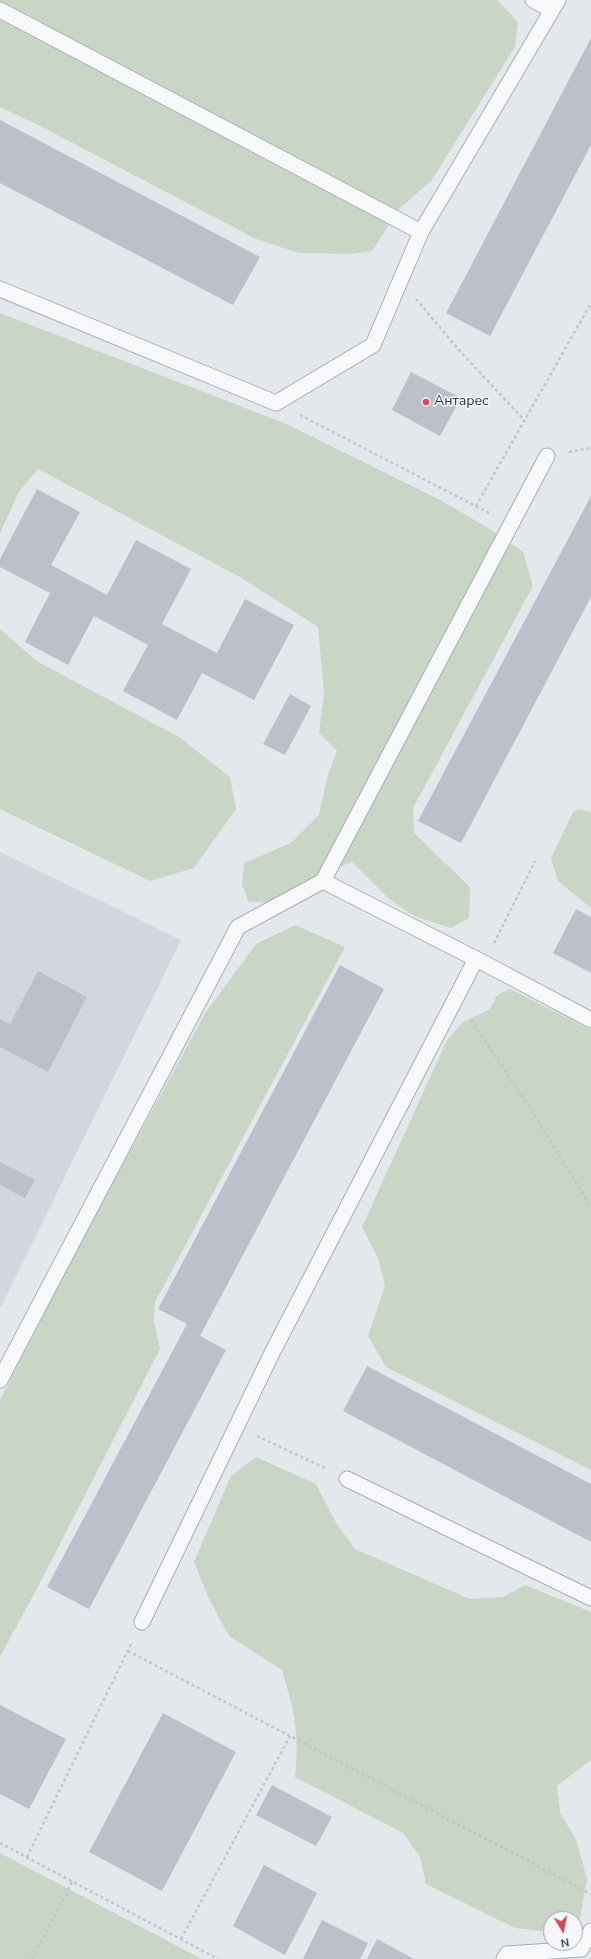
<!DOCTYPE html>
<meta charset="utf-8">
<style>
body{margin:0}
#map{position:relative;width:591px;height:1959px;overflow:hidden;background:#e4e7ec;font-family:"Nunito Sans",sans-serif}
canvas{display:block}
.north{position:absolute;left:543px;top:1911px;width:40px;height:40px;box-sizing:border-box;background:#f4f6f9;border:1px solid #a4a8b1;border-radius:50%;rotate:170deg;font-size:11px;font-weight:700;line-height:16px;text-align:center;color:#2b3445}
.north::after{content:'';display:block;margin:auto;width:14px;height:18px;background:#d1495b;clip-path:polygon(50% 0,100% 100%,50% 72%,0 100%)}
</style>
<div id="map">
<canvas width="591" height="1959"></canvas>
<div class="north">N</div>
</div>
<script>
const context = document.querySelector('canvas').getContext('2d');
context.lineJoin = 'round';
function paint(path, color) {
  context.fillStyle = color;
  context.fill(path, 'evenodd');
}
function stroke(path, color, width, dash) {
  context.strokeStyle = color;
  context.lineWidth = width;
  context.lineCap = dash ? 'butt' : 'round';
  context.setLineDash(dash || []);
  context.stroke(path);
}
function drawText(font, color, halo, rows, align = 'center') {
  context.font = font + ' "Nunito Sans",sans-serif';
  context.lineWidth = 3;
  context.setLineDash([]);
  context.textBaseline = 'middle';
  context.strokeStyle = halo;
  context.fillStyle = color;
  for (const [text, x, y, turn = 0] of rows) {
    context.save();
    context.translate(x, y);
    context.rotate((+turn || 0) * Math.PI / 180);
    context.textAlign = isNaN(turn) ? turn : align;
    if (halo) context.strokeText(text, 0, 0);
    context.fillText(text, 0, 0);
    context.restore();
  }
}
paint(new Path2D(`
 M0 852 181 940 1 1307 0 1306Z`), '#d2d6de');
paint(new Path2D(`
 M0 0H497L518 22 515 47 431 181 400 208 372 251 351 254 299 253 256 239 42 127 0 107Z
 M0 313 289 425 440 500 493 531 523 552 533 586 413 808 414 833 470 887 469 918 451 928 414 916 389 899 352 862 317 875 272 902H249L242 885 244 863 291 843 319 815 328 774 337 751 319 733 324 693 318 627 240 577 38 469 19 492 0 533Z
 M0 629 38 662 179 737 230 777 236 809 194 868 150 881 0 809Z
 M579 809 591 812V908L558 881 551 858 573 812Z
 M295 925 345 947 155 1302 154 1322 160 1349 42 1579 0 1657V1400L80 1244 204 1015 256 944Z
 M510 989 591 1030V1470L386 1367 368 1336 385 1286 378 1258 362 1227 447 1040 463 1022 490 1009 497 995Z
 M256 1457 316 1484 336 1523 355 1549 470 1599 503 1597 525 1585 591 1612V1760L557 1786 560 1813 576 1839 587 1879 577 1935 575 1934V1919H551V1932L515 1928 426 1884 420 1857 403 1833 295 1777C300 1735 294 1710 282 1670L229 1636 209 1599 194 1562 231 1476Z
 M0 1853 202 1959H0Z`), '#c9d6c5');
paint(new Path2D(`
 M591 38V145L490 336 446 313Z
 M0 120 260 257 233 305 0 183Z
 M411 372 461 398 440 436 392 410Z
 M37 489 80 512 51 565 107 595 136 540 191 569 162 624 217 653 245 599 294 625 254 700 202 673 177 720 123 691 148 645 94 616 68 665 25 642 50 593 0 567V559Z
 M591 496V597L461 843 418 821Z
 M290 694 311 706 285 755 263 744Z
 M576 909 591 917V973L553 953Z
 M340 965 384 989 200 1336 226 1350 89 1609 47 1587 187 1324 158 1309Z
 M38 971 87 997 48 1072 0 1047V1019L10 1024Z
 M0 1162 35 1180 25 1198 0 1185Z
 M367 1366 591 1484V1542L343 1411Z
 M0 1705 66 1739 29 1809 0 1794Z
 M163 1713 236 1752 162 1891 89 1852Z
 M272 1785 332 1817 316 1846 256 1815Z
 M264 1865 317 1893 285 1955 233 1926Z
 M322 1920 368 1943 360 1959H303Z
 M377 1939 414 1959H367Z`), '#bbc0ca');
const lane = new Path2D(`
 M533 0 552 10
 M0 10 421 232
 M0 289 276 403 373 345 421 232 558 0
 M547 456 323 881 484 963 591 1020
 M0 1380 238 927 323 881
 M347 1479 591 1598
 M142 1622 273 1351 476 959
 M504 1959 507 1954 581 1949 591 1931`);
stroke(lane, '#a9aeb7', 17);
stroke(new Path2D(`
 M416 299 459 350 524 420
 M300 415 491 514
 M569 452 591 448
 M476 506 591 303
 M494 943 535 861
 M471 1020 527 1103 591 1207
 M257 1436 327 1469
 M128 1651 591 1894
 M0 1843 218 1959
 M27 1857 132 1642
 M181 1939 290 1736
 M32 1959 72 1882`), '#c2c5cb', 2.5, [3, 3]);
stroke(lane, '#f7f8fa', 15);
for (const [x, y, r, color] of [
 [426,402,4,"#d1495b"]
]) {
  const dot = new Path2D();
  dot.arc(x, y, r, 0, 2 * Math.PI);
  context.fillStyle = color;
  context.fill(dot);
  stroke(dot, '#f4f6f9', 1.5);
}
drawText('14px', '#2b3445', '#f4f6f9', [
 ["Антарес",434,402]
], 'left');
</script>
